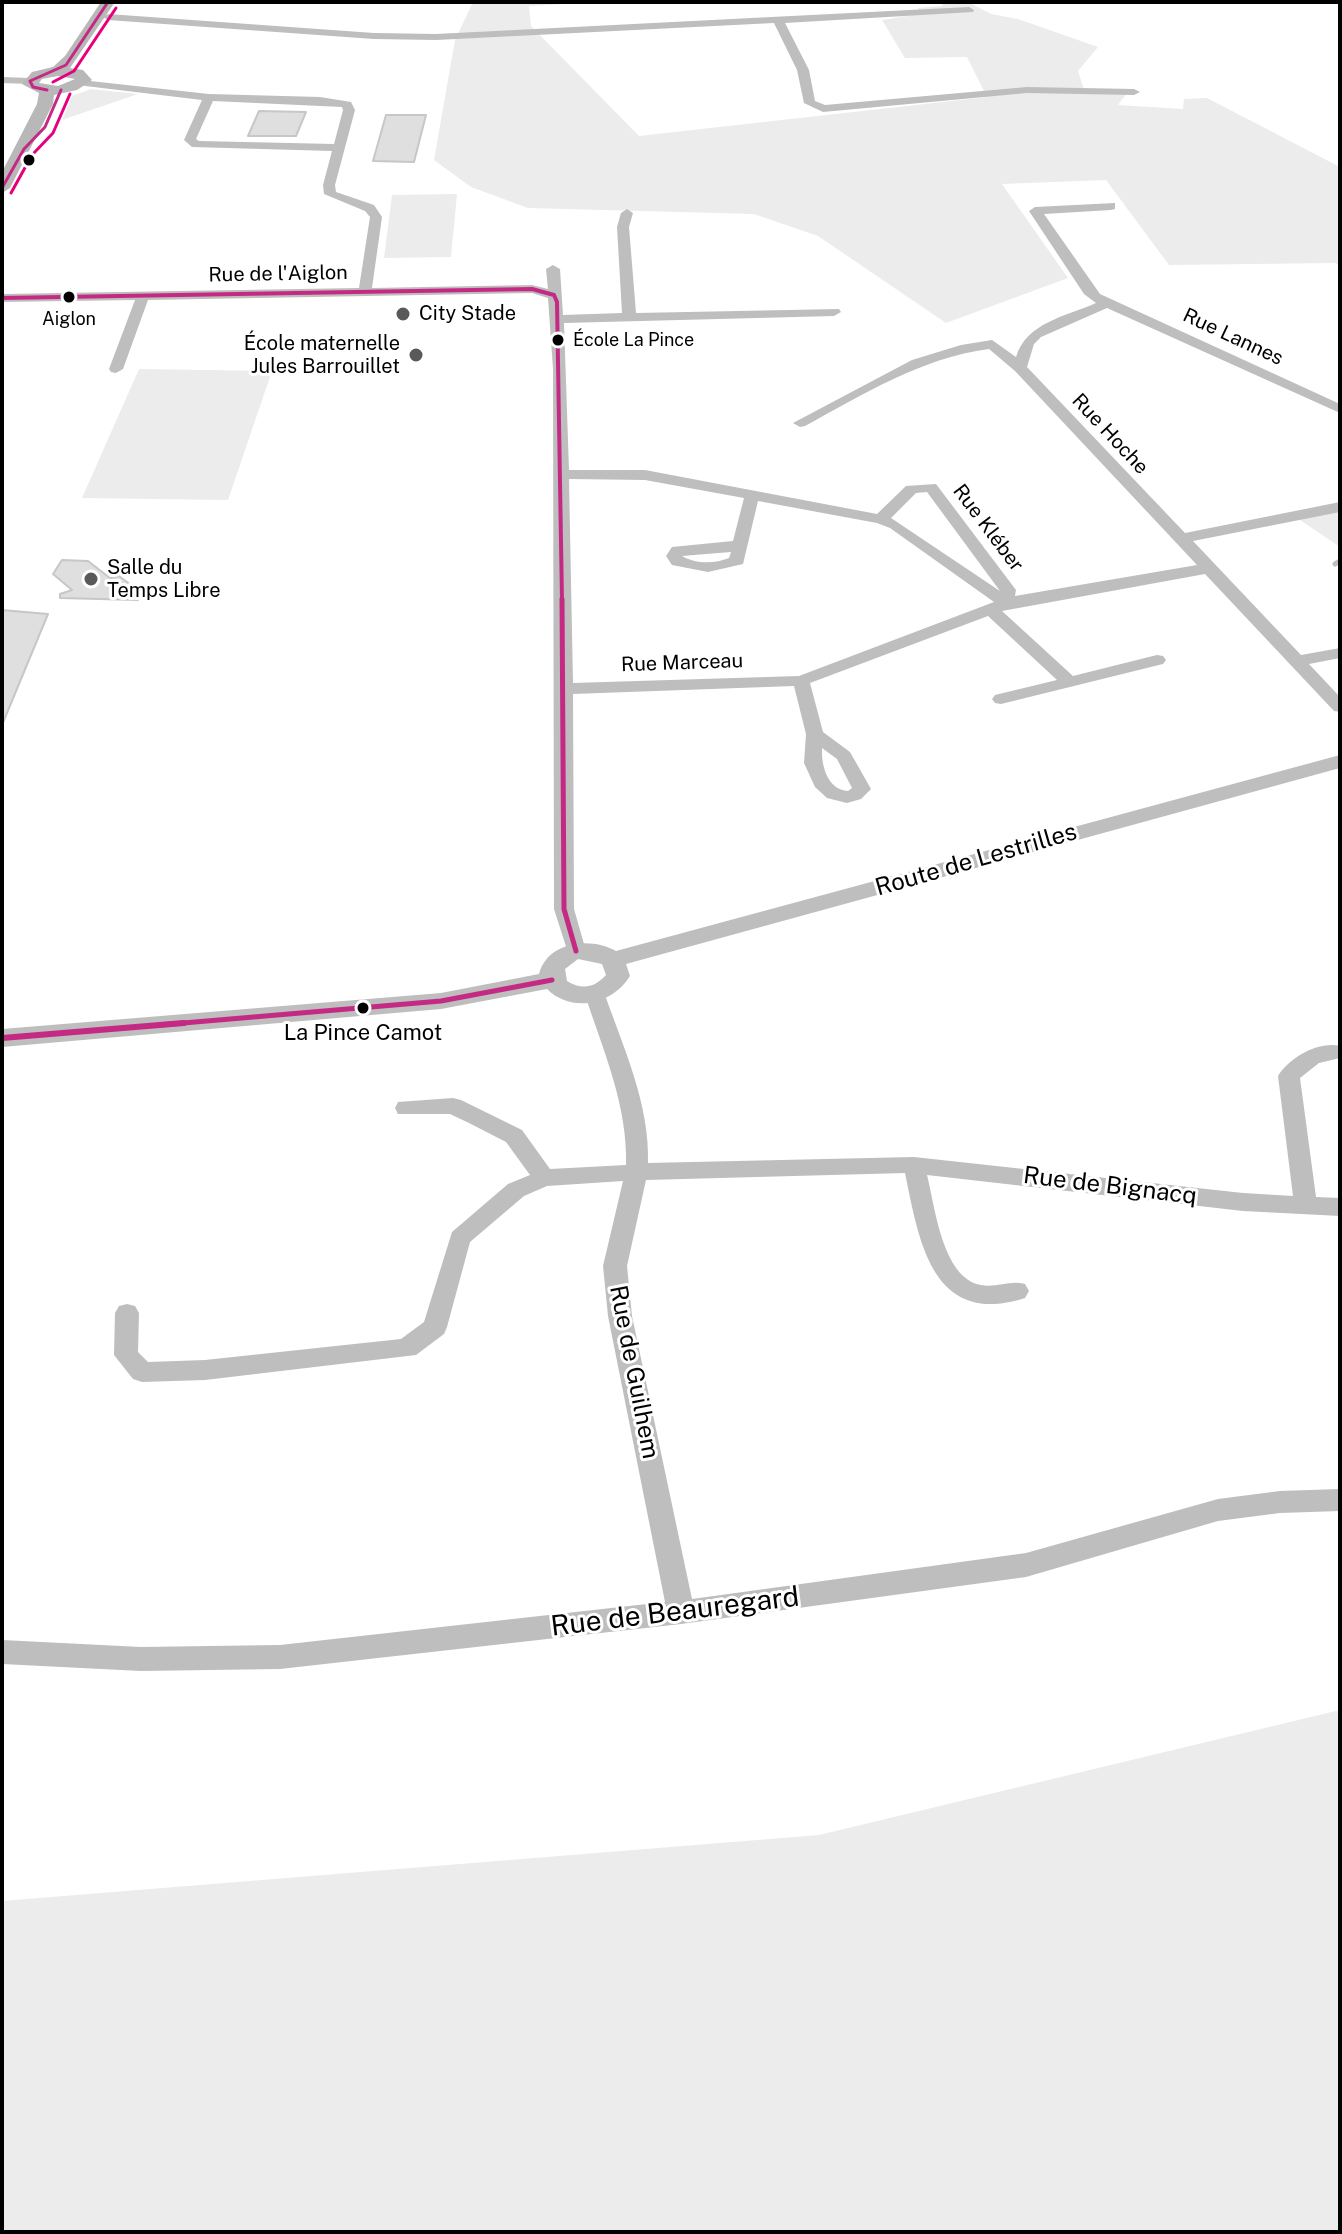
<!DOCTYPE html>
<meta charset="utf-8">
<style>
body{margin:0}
#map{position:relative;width:1342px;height:2234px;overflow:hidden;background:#fff;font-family:"Public Sans",sans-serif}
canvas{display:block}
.frame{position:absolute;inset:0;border:4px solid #000;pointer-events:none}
</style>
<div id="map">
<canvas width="1342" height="2234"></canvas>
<div class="frame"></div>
</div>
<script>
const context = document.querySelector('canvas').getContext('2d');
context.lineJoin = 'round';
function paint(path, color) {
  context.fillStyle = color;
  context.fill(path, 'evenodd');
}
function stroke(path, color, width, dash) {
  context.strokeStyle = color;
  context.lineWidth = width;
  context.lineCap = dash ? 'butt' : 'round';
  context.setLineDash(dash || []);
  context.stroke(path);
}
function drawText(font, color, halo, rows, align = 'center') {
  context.font = font + ' "Public Sans",sans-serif';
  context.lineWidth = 6;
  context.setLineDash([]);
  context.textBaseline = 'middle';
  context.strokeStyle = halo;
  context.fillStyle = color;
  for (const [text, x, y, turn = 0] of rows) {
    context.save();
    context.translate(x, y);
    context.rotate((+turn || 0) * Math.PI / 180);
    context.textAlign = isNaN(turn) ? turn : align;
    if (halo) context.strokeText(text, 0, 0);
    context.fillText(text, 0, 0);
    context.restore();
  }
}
paint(new Path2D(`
 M473 2H601L529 6 531 26 639 136 987 97 967 57 905 58 882 20 920 14 918 8 943 6 941 2H968L991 14 1018 19 1098 47 1078 71 1085 93 1126 94 1118 105 1183 109 1184 99 1207 98 1340 167V267L1336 263 1169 265 1106 180 1002 184 1068 278 946 323 818 236 754 214 528 208 471 187 434 160 455 40Z
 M91 89 138 94 62 120 72 96Z
 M457 194 451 257 384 258 392 195Z
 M139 369 272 371 228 500 82 498Z
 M1340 505V547L1300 520Z
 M1340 1710V2232H2V1901L819 1835Z`), '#ececec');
stroke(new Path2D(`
 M1335 564 1340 561`), '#bfbfbf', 5);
const building = new Path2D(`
 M259 111 306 112 296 136H248Z
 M386 115H426L414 162 373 161Z
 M62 560 88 561 110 578 119 576 139 591 131 594 138 600 60 598V594L72 590 53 574Z
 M2 610 48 614 2 725Z`);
paint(building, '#dfdfdf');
stroke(building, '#c7c7c7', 2);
paint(new Path2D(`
 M969 7 974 10 973 12 785 23 809 70 815 101 825 105 1027 87 1134 89 1140 92 1134 95 1027 93 823 112 804 103 797 70 774 23 436 40 374 39 108 20 103 17 108 14 374 33 436 34Z
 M2 77 30 78 36 81 30 84 2 83Z
 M81 80 209 94 320 97 351 102 355 110 335 185 336 192 374 205 382 217 372 288 532 285 548 289 546 269 553 265 560 269 563 315 622 313 617 227 621 213 627 209 633 213 629 227 636 313 839 309 841 312 834 316 564 323 569 470H645L877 514 906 486 936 484 1016 590 1015 596 1197 565 1015 371 989 349C921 358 864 394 805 426L800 427 793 423 912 360 961 345 992 340 1016 357C1026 323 1066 316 1096 303L1084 294 1029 211 1035 207 1115 203V209L1111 210 1044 214 1100 294 1340 404V413L1107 308 1041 337 1034 344 1027 367 1185 533 1340 502V512L1193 541 1301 655 1340 648V658L1309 664 1340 697V712L1334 711 1205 574 1002 611 1073 676 1157 655 1163 656 1166 660 1163 664 1001 704 995 703 992 699 995 695 1057 680 988 616 810 683 823 732 850 752 871 789 861 799 847 803 827 798 815 787 804 763 806 734 794 686 573 694 574 909 586 951 576 958 569 956 554 909 553 369 548 298 532 293 148 300 123 369 116 373 111 372 109 369 135 300 2 302V294L359 288 370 217 365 211 324 194 323 185 332 151 192 147 184 140 202 100 77 85V81ZM213 101 342 107 343 110 334 144 199 141 196 139ZM569 479 645 480 744 498 733 541 672 547 666 556 672 565 708 572 743 564 758 501 877 523 890 528 994 602 799 676 573 683ZM927 492 1000 591 891 518 916 493ZM731 552 729 558C715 564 695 564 682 556ZM822 748 837 759 852 788 848 791C828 790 821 766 822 748Z
 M595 988 602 990 605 995C624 1049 650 1105 648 1163L914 1157 1243 1193 1293 1196 1278 1076C1289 1058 1318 1041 1340 1046V1058L1319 1063 1300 1078 1316 1197 1340 1198V1216L1243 1211 927 1175C935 1206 942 1278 981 1285 996 1288 1010 1280 1025 1284L1029 1291 1025 1298C932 1328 919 1241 905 1173L646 1180 627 1266 632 1316 692 1599 1026 1553 1218 1499 1280 1491 1340 1489V1511L1280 1513 1218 1521 1026 1577 681 1624 280 1669 141 1671 2 1664V1640L141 1647 280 1645 665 1602 608 1316 603 1266 623 1181 547 1186 524 1196 470 1242 447 1327 444 1334 416 1355 205 1380 142 1382 133 1379 114 1355 115 1313 119 1306 127 1304 135 1306 139 1313 138 1352 148 1362 205 1360 401 1339 424 1322 452 1232 508 1184 530 1175 506 1142 469 1123 450 1114H398L395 1108 398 1102 453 1098 461 1100 522 1130 550 1169 626 1165C628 1106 603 1050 585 995L588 990Z`), '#bebebe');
paint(new Path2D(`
 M1340 755V768L626 964 630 976C613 1004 572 1014 547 989L441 1009 2 1047V1029L441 993 539 974C547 942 590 936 616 951ZM578 959 602 964 606 975C594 988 582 990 567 981L565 969Z`), '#bebebe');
paint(new Path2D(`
 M101 2H115L70 68 83 70 92 80 77 90 54 95 53 104 10 188 2 193V172L37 104 39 93 22 84 32 72 53 67 65 56ZM58 76 75 79 58 86 39 83 42 79Z`), '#b8b8b8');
stroke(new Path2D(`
 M47 90 33 87 30 81 66 65 108 2
 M2 188 24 149 45 127 61 90`), '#c42a84', 3);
stroke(new Path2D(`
 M554 295 557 302 562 601
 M2 298 532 289 554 295`), '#c42a84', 4);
stroke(new Path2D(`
 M562 599 564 909 576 951
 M160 1025 441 1001 552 980`), '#c42a84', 5);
stroke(new Path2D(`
 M2 1038 184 1023`), '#c42a84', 6);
stroke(new Path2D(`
 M53 82 74 71 116 8
 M11 193 32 155 53 133 70 94`), '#e6007e', 3);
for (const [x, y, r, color] of [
 [29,160,7,"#000"],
 [69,297,7,"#000"],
 [403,314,8,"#595959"],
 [558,340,7,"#000"],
 [416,355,8,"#595959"],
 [91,579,8,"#595959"],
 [363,1008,7,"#000"]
]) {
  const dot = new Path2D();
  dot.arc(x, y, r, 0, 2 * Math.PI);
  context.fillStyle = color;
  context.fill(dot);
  stroke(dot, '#fff', 3);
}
drawText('18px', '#000', '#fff', [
 ["Aiglon",69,319],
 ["École La Pince",573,340,"left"]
]);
drawText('20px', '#000', '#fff', [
 ["Rue de l'Aiglon",278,274,-1],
 ["Rue Lannes",1233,337,25],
 ["Rue Hoche",1110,434,47],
 ["Rue Kléber",988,528,53],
 ["Rue Marceau",682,663,-2]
]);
drawText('20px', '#000', '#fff', [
 ["City Stade",419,314],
 ["École maternelle",400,344,"right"],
 ["Jules Barrouillet",400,367,"right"],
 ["Salle du",107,568],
 ["Temps Libre",107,591]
], 'left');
drawText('22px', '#000', '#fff', [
 ["La Pince Camot",363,1033]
]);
drawText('24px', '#000', '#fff', [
 ["Route de Lestrilles",976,860,-16],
 ["Rue de Bignacq",1110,1186,7],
 ["Rue de Guilhem",634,1372,79]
]);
drawText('28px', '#000', '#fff', [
 ["Rue de Beauregard",675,1612,-7]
]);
</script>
